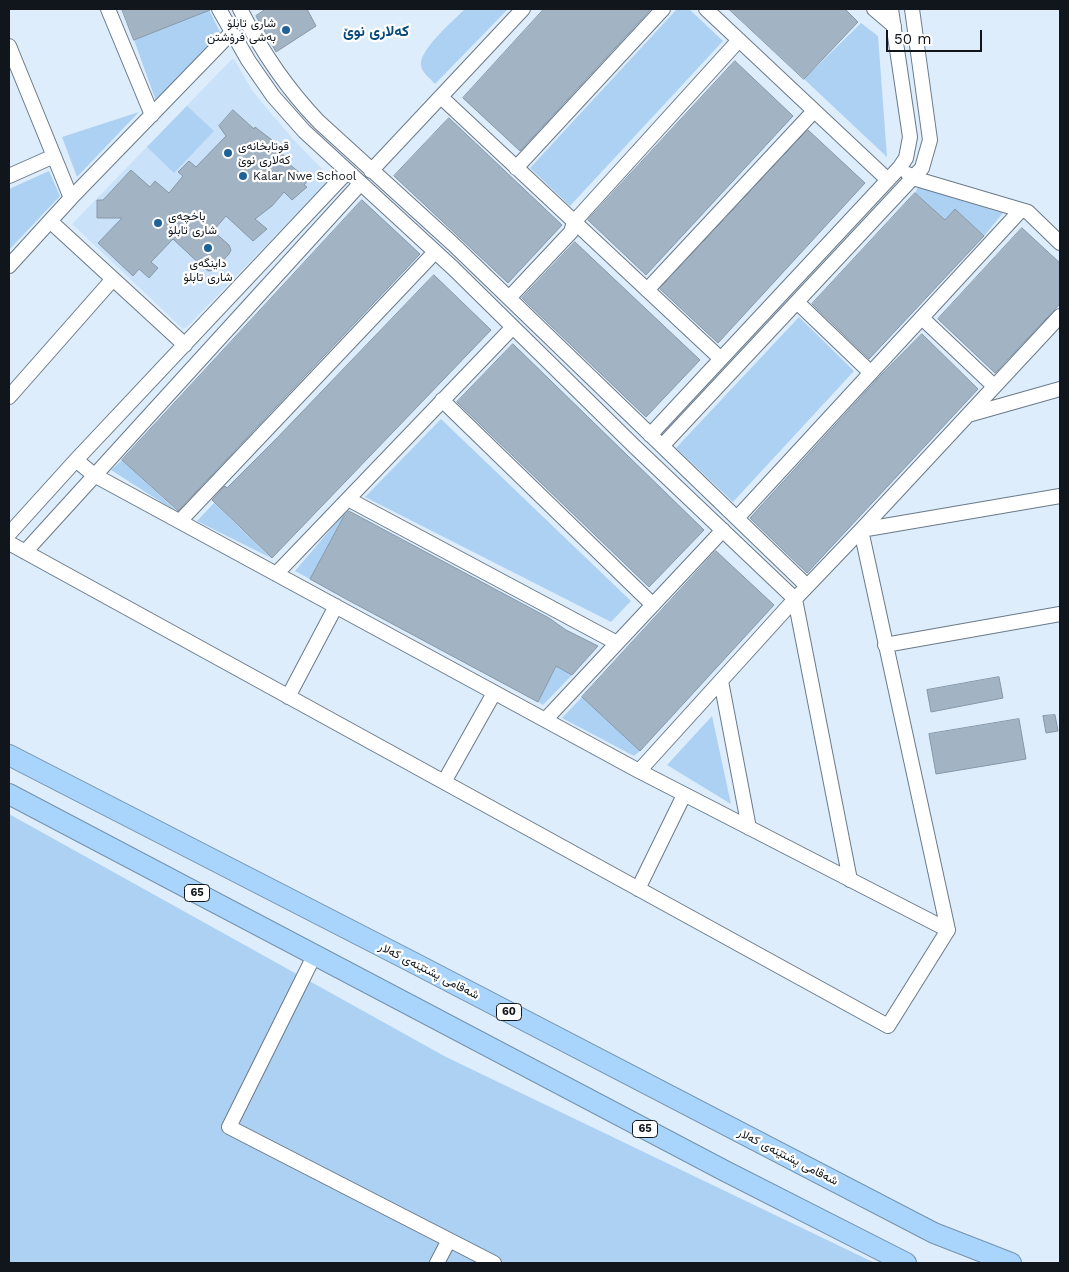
<!DOCTYPE html>
<meta charset="utf-8">
<style>
body{margin:0}
#map{position:relative;width:1069px;height:1272px;overflow:hidden;background:#deedfb;font-family:"Work Sans",sans-serif}
canvas{display:block}
.frame{position:absolute;inset:0;border:10px solid #10161c;pointer-events:none}
.scale{position:absolute;left:886px;top:30px;width:96px;height:22px;box-sizing:border-box;border:2px solid #10161c;border-top:0;padding-left:6px;font-size:15px;line-height:18px;white-space:nowrap;color:#10161c;-webkit-text-stroke:4px #fff;paint-order:stroke}
</style>
<div id="map">
<canvas width="1069" height="1272"></canvas>
<div class="frame"></div>
<div class="scale">50 m</div>
</div>
<script>
const context = document.querySelector('canvas').getContext('2d');
context.lineJoin = 'round';
function paint(path, color) {
  context.fillStyle = color;
  context.fill(path, 'evenodd');
}
function stroke(path, color, width, dash) {
  context.strokeStyle = color;
  context.lineWidth = width;
  context.lineCap = dash ? 'butt' : 'round';
  context.setLineDash(dash || []);
  context.stroke(path);
}
function drawText(font, color, halo, rows, align = 'center') {
  context.font = font + ' "Work Sans",Vazirmatn,sans-serif';
  context.lineWidth = 4.5;
  context.setLineDash([]);
  context.textBaseline = 'middle';
  context.strokeStyle = halo;
  context.fillStyle = color;
  for (const [text, x, y, turn = 0] of rows) {
    context.save();
    context.translate(x, y);
    context.rotate((+turn || 0) * Math.PI / 180);
    context.textAlign = isNaN(turn) ? turn : align;
    if (halo) context.strokeText(text, 0, 0);
    context.fillText(text, 0, 0);
    context.restore();
  }
}
paint(new Path2D(`
 M234 59 252 90 264 105 294 140 331 178 187 327 183 329 72 224 231 60Z`), '#cae2f9');
paint(new Path2D(`
 M465 9H508L435 84C430 78 421 72 421 65 419 50 454 20 465 9Z
 M677 9H689L723 41 570 206 530 168Z
 M209 10 221 34 156 101 134 40Z
 M861 23 878 36 887 157 804 79Z
 M187 106 214 131 174 173 147 147Z
 M139 112 77 177 62 137Z
 M49 171 60 196 9 250V189Z
 M918 187 1003 213 984 236 955 209 945 220 915 193Z
 M799 317 854 371 733 502 676 448Z
 M441 419 631 601 611 622 365 497Z
 M122 460 180 514 111 470Z
 M214 503 271 558 197 521Z
 M347 510 310 579 295 571Z
 M556 666 572 675 543 705 538 702Z
 M582 697 640 751 634 756 562 718Z
 M712 716 731 804 667 765Z
 M9 814 446 1057 875 1263H9Z`), '#add1f3');
const building = new Path2D(`
 M122 9H210V10L134 40Z
 M266 9H307L316 26 276 52 256 16Z
 M544 9H651L520 151 463 98Z
 M729 9H845L858 22 804 79Z
 M735 61 793 116 646 275 588 220Z
 M233 110 254 129 255 127 272 140 277 149 290 161 288 163 308 180 304 185 307 187 292 200 284 192 272 206 255 219 267 229 253 241 226 216 213 231 229 245 231 250 229 254 214 270 209 271 205 269 173 239 151 262 158 268 149 278 139 269 133 276 98 243 122 218H97V200H103L131 170 150 187 155 181 169 193 183 176 178 172 189 161 196 167 226 136 219 126Z
 M449 118 562 225 508 283 394 176Z
 M808 130 865 183 718 343 660 289Z
 M915 193 945 220 955 209 984 236 869 359 812 304Z
 M362 200 420 254 178 511 176 509 122 460Z
 M1022 228 1060 263V304L995 373 938 319Z
 M575 242 700 360 646 417 522 298Z
 M434 275 491 330 272 558 212 500 225 486 227 488 277 438Z
 M922 334 978 389 807 573 750 518 879 377Z
 M513 344 704 530 649 587 457 402Z
 M349 511 549 618 566 630 598 646 572 675 556 666 538 702 346 599 310 579 344 516Z
 M716 551 774 605 640 751 582 697Z
 M999 677 1003 698 931 712 927 690Z
 M1055 715 1058 731 1046 733 1043 716Z
 M1019 719 1026 759 936 774 929 734Z`);
paint(building, '#a2b3c4');
stroke(building, '#8698a8', 1);
const minor = new Path2D(`
 M108 9 152 115
 M219 9 248 60 273 96 304 131 453 268 634 446 795 599 850 880
 M240 9C261 50 287 89 319 122L453 244 807 586
 M706 9 888 180
 M874 9 894 26
 M9 46 71 198
 M441 97 721 359
 M516 168 663 9
 M371 171 523 9
 M908 174 913 178 1028 212 1060 243
 M9 176 54 156
 M50 221 185 345
 M9 266 71 198 231 33
 M647 290 814 111
 M509 298 571 232 574 222 739 40
 M797 302 871 373
 M922 318 994 386
 M9 397 113 279
 M442 400 653 605
 M968 415 1060 389
 M650 435 900 167 906 158 910 137 891 9
 M662 446 922 168 930 140 912 9
 M76 460 94 475 639 771 948 930
 M348 499 617 643
 M737 518 1021 210
 M180 521 435 252
 M9 534 76 460 347 172
 M9 543 888 1026 948 930 861 530 1060 496
 M25 552 360 184
 M276 574 513 327
 M885 645 1060 614
 M721 681 749 828
 M288 697 336 606
 M545 720 723 530
 M639 771 795 599 861 530 1060 316
 M444 782 494 693
 M638 889 684 795
 M315 954 229 1127 494 1263
 M437 1263 449 1240`);
const highway = new Path2D(`
 M9 755 416 964 934 1233 1011 1263
 M9 794 725 1171 906 1263`);
stroke(minor, '#697a8a', 16);
stroke(highway, '#7392ae', 22);
stroke(minor, '#fff', 14);
stroke(highway, '#a9d5fd', 20);
for (const [x, y, r, color] of [
 [286,30,5,"#1f6297"],
 [228,153,5,"#1f6297"],
 [243,176,5,"#1f6297"],
 [158,223,5,"#1f6297"],
 [208,248,5,"#1f6297"]
]) {
  const dot = new Path2D();
  dot.arc(x, y, r, 0, 2 * Math.PI);
  context.fillStyle = color;
  context.fill(dot);
  stroke(dot, '#fff', 2);
}
for (const [x, y, w] of [
 [197,893,25],
 [509,1012,25],
 [645,1129,25]
]) {
  const box = new Path2D();
  box.roundRect(x - w / 2, y - 8.5, w, 17, 4);
  context.fillStyle = '#fff';
  context.fill(box);
  stroke(box, '#10161c', 1);
}
drawText('bold 11px', '#10161c', null, [
 ["65",197,893],
 ["60",509,1012],
 ["65",645,1129]
]);
drawText('12px', '#10161c', '#fff', [
 ["شاری تابلۆ",276,23,"right"],
 ["بەشی فرۆشتن",276,37,"right"],
 ["قوتابخانەی",238,146],
 ["کەلاری نوێ",238,160],
 ["Kalar Nwe School",253,176],
 ["باخچەی",168,216],
 ["شاری تابلۆ",168,230],
 ["داینگەی",208,263,"center"],
 ["شاری تابلۆ",208,277,"center"]
], 'left');
drawText('12px', '#10161c', '#fff', [
 ["شەقامی پشتێنەی کەلار",429,971,27],
 ["شەقامی پشتێنەی کەلار",788,1157,27]
]);
drawText('bold 15px', '#084b7a', '#fff', [
 ["کەلاری نوێ",376,32]
]);
</script>
